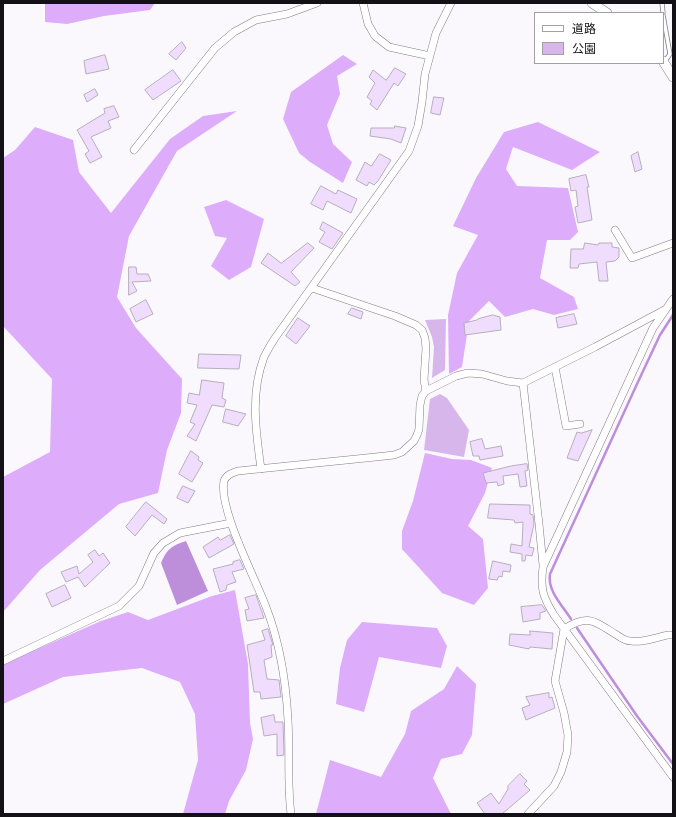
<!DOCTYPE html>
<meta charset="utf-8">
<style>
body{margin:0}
#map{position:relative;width:676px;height:817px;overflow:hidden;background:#fbf8fd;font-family:"DM Sans","Noto Sans JP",sans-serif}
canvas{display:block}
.frame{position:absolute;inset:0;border:4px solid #141116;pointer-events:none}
.legend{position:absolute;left:534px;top:12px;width:130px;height:52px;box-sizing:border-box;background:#fff;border:1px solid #a1a0a2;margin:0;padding:5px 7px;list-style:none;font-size:12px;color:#141116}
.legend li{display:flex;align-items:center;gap:8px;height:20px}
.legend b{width:20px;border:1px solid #a1a0a2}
</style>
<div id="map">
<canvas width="676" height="817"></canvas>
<div class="frame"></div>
<ul class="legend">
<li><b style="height:5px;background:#fff"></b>道路</li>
<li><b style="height:11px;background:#d7b7eb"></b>公園</li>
</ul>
</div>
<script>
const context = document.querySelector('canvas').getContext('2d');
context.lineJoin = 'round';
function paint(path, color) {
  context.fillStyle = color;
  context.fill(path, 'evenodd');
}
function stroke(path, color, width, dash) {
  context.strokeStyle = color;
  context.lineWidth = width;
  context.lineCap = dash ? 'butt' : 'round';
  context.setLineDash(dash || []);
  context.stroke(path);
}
paint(new Path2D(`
 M446 319 445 370 432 378 434 347 432 337 425 320Z
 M440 394 447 398 469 430 464 457 424 450 430 399Z`), '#d7b7eb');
paint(new Path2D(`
 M45 3H155L150 10 104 16 67 24 45 22Z
 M343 55 357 64 337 76 340 94 327 125 333 144 352 162 343 183 310 162 299 153 283 119 291 92Z
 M237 111 177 151 129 236 117 297 136 328 182 379 181 413 167 450 158 493 119 504 40 570 3 612V477L50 452 52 379 3 326V158L15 150 35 127 73 140 79 172 111 213 170 139 203 116Z
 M538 122 600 152 572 170 513 147 506 169 517 186 568 188 578 232 570 240H547L540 278 574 297 578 309 554 315 533 309 505 317 489 301 469 321 462 367 449 374 448 315 457 273 478 235 453 226 476 178 504 132Z
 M226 200 264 219 251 267 229 280 211 266 227 238 215 236 204 207Z
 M425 453 452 459 471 460 492 468 485 493 468 526 483 539 488 588 474 605 442 593 402 549V531L413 501Z
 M235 590 248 664 250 723 253 739 246 770 229 801 225 814H183L198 760 195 714 180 682 142 668 63 677 3 704V664L101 621 128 612 148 620 212 596Z
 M362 622 437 628 447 646 441 668 379 657 364 712 336 704 340 668 347 640Z
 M457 666 476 684 472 735 462 754 441 759 433 778 451 814H316L330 760 381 777 405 734 411 711 444 689Z`), '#ddadfb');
paint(new Path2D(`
 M186 541 208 591 177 605 161 563C167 549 171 546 186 541Z`), '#bd8eda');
stroke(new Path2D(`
 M571 619C563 606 547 591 550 574L637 384 660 335 673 315
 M577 628 637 716 673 764`), '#bd8eda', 2.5);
const building = new Path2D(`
 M182 42 186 48 176 60 169 54Z
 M105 55 109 69 86 74 84 61Z
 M395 68 406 74 398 86 394 83 377 110 370 104 372 101 367 97 375 83 369 77 373 70 386 80Z
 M173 70 181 81 153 100 145 90Z
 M95 89 98 95 87 102 84 95Z
 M434 97 444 98 440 115 431 113Z
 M114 106 119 117 108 121 111 128 91 137 102 157 90 163 85 154 89 151 77 130 105 113 104 109Z
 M395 126 406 128 401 143 391 139 370 136 371 128H394Z
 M638 152 642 169 635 172 631 156Z
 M380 154 391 160 378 181 374 185 369 182 367 186 356 180 365 162 371 166Z
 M586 175 589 187H587L592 220 578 223 575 207 578 206 576 190 571 191 569 179Z
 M321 186 336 194 338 190 357 199 351 213 327 201 323 210 311 204Z
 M323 222 343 233 332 249 319 242 325 232 320 229Z
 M308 243 314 248 291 272 300 282 295 286 261 263 268 253 281 263Z
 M585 243 598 245 599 243H612V247L619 248V257L615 261 606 262 608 281H599L597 262 579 264 578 268H570L571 249H583Z
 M129 267H136L137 274H148L151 281 132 282 137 291 129 295Z
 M146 300 153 314 136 322 130 309Z
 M352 308 363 312 361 319 348 314Z
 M574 314 577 324 558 328 556 318Z
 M493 315 500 317 501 330 465 335 464 323 477 320 478 319Z
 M298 318 310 326 296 344 286 336Z
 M199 354 241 355 239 369 198 368Z
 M202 380 224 383 222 398 226 400 224 407 212 405 196 441 187 436 195 424 190 422 197 405 187 403 189 393 199 395Z
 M226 409 246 414 238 426 223 422Z
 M592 430 578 461 567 458 577 432 581 433Z
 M482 439 485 449 501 446 503 456 480 460 479 456H473L470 442Z
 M191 451 199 457 198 460 203 463 192 482 179 474Z
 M527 464 528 470 525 471 527 486 520 487 518 474 503 476 504 484 498 486 497 482 486 483 483 473 511 466Z
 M183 486 195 491 188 503 177 498Z
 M146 502 167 519 164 524 152 515 135 536 126 527Z
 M490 504 530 505V514L533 515 534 524 529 547 534 548 532 556 526 555 525 561H522V554L510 552 511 544 522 546 523 522 515 523 514 520 488 518Z
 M230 535 234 544 209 558 203 547 218 537 220 540Z
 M95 550 99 556 103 553 110 563 85 587 78 577 66 582 61 572 77 566 79 574 93 562 88 555Z
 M240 560 244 569 232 572 236 582 227 585 226 590 220 592 213 569 233 564V562Z
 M493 561 511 565 510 572 503 571 502 577 499 576 497 580 489 579Z
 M65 585 71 598 52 607 46 594Z
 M256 595 264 618 247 621 245 610 249 609 245 598Z
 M542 605 546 611 540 613V619L523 622 521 607Z
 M268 629 273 645H271L272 657 264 660 267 679 279 680 281 697 261 699 260 692H254L247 645 265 640 262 631Z
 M530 631 553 633 552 649 530 647 529 649 509 645 510 634 530 635Z
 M549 693V698L552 697 555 708 526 720 522 708 530 705 526 697Z
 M274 715 275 722H283L284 755 277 756V734L264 736 261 718Z
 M520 774 527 781 524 784 530 790 502 814H485L477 803 491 793 499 804 508 789V786Z`);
paint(building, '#f0ddfd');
stroke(building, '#b5aebb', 1);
const service = new Path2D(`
 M662 3 663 13
 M663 15 670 54 665 61`);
const minor = new Path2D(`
 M363 3 368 24 375 36 389 47 430 56
 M134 150 215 48 234 32 256 20 287 14 317 3
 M615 230 632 258 673 243
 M312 288 395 316 416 325 422 330 425 338 426 348 424 380 426 391
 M673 299 653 328 543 567C540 589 543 597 554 615L673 777
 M555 367 566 426 580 424
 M523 383 539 524 543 565
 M261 469C256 432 250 394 264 357 267 351 271 344 275 338L409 151 418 126 422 102 425 74 436 33 451 3
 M3 661 119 606 139 586 154 553 163 543 180 533 231 523
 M291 814C287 783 290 751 288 720 286 681 280 643 266 607 256 580 218 508 224 481 226 475 232 473 238 471L366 458 394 455 402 452 414 441 417 435 419 429 420 405 422 396 426 391 456 376 468 373 482 374 507 381 523 383 595 347 666 309
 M528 814 554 786 561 772 567 752 568 735 564 713 555 681 564 629C589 613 595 622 617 635 621 638 626 641 631 641 643 643 657 637 668 635H673`);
const tertiary = new Path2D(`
 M592 3 607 13
 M663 61 673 77`);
stroke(service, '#827b87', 5);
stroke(minor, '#827b87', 8);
stroke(tertiary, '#827b87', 10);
stroke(service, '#fff', 3.5);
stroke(minor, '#fff', 7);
stroke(tertiary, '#fff', 9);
</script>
